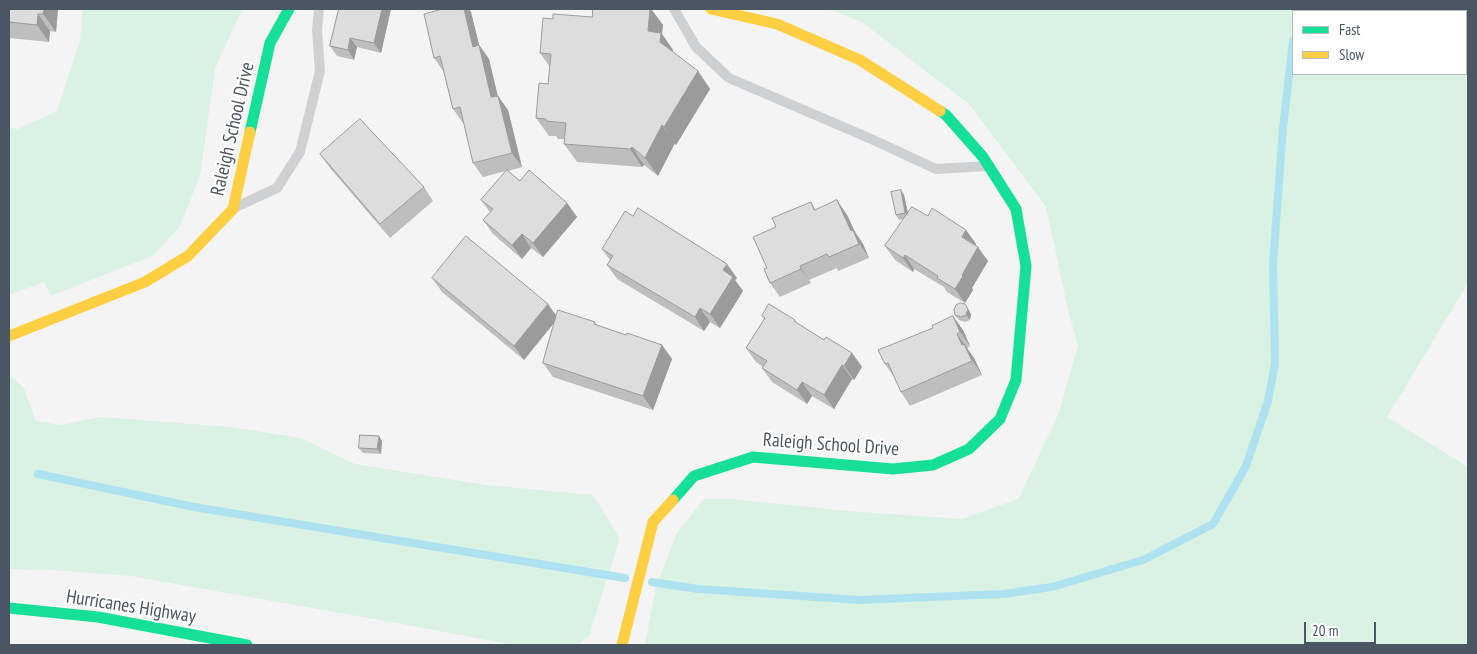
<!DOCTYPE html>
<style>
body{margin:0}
#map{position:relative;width:1477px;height:654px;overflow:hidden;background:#f4f4f4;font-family:"PT Sans Narrow",sans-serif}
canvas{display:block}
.frame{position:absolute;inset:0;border:10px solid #4a5661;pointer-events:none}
.legend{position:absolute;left:1292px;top:10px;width:175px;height:65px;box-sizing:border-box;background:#fff;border:1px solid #b7bbc0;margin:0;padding:6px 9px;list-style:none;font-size:15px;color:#4a5661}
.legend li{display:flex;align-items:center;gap:10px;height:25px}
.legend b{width:25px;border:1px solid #b7bbc0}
.scale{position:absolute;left:1304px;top:622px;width:72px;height:22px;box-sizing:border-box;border:2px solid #4a5661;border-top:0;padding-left:6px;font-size:15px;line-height:18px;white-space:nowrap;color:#4a5661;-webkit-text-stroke:4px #fff;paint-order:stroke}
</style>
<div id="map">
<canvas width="1477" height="654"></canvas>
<div class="frame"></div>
<ul class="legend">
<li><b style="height:6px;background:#16e098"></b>Fast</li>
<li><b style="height:6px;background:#ffcf43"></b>Slow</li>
</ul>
<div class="scale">20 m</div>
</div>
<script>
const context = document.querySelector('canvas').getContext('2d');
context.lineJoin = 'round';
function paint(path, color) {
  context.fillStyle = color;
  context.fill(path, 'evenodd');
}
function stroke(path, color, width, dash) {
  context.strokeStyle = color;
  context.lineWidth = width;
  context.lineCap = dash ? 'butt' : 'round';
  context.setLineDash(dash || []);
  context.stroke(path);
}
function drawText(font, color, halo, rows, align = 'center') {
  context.font = font + ' "PT Sans Narrow",sans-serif';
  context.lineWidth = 4;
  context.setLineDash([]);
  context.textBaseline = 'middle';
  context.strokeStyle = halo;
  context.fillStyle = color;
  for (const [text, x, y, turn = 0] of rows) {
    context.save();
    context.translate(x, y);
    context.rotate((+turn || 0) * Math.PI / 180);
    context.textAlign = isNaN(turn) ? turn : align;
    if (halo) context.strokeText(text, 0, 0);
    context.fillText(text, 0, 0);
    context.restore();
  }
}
paint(new Path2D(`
 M83 9H242L215 69 200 176 179 228 152 256 51 296 44 282 9 295V128L18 129 57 111 80 41Z
 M828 9H1468V283L1387 417 1468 467V645H645L656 586 677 533 704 499H731L848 511 962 519 1018 499 1059 413 1078 345 1069 314 1046 207 970 105 862 22ZM1293 11H1466V74H1293Z
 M9 374 24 388 36 421 61 425 101 417 231 427 301 438 355 464 486 485 593 495 620 538 589 636 577 645H513L397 623 131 576 53 570 9 569Z`), '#d9f2e3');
stroke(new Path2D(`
 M1297 11V9
 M38 474 194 507 625 578
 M652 582 698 589 860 600 1003 594 1052 587 1143 560 1213 524 1246 466 1268 401 1275 364 1273 263 1283 128 1293 41`), '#aee2f0', 8);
stroke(new Path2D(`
 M674 9 696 47 729 78 869 138 936 169 987 166
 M236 207 277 188 300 152 320 71 317 30 319 9`), '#ced0d2', 10);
stroke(new Path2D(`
 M250 132 270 43 289 9
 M673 500 694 476 753 457 893 469 933 465 969 449 1000 419 1016 380 1026 266 1016 209 983 157 946 115 940 111
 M9 608 98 617 247 645`), '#16e098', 11);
stroke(new Path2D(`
 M711 9 777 24 860 60 940 111
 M9 336 145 282 188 256 233 209 250 132
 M622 645 653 522 673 500`), '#ffcf43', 11);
paint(new Path2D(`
 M9 9H58L56 32 50 31 49 42 9 38Z
 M339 9H391L381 53 357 47 354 60 337 56 330 46Z
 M604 9H651L663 25 662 34 673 50V52L698 71 710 89 676 145 675 143 658 176 644 165 642 167 577 162 564 144 565 139H558L556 136H549L536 118 548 84 550 67 540 53 553 19 592 17Z
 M471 12 479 45 489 59 498 96 508 110 522 167 508 171 520 181 567 203 577 217 543 257 531 248 522 259 493 234 483 220 490 212 481 200 506 171 483 177 473 163 464 123H463L453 109 444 72 434 58Z
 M320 154 424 187 433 201 390 238 330 168Z
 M904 195 908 213 928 216 966 230 976 244 975 245 988 261 972 288 973 290 965 303 947 292 944 287 914 269 913 272 895 260 885 246 904 219 899 220 896 215Z
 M811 202 816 210 847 215 855 232 863 244 869 258 838 271 837 268 809 280 811 283 780 297 770 283 767 268 776 227Z
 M633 216 737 278 735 280 743 291 720 328 710 322 704 331 617 279 607 265 610 260 602 249Z
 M432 278 557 316 595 322 597 325 626 335 662 345 672 359 653 410 553 377 543 363 555 321 524 360 442 292Z
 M965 304 971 314 970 320 965 322 959 320 955 315Z
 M762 316 795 320 798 324 824 340 852 353 862 367 854 380 852 379 834 409 812 396 807 404 772 382 762 368 763 367 756 362 746 348 764 319Z
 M933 328 963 330 970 346 967 348 974 358 982 375 910 406 901 392 894 377 885 364Z
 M382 441 381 454 363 453 359 448Z`), '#bebebf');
paint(new Path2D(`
 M44 9H58L56 32 43 14Z
 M382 9H391L381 53 374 43Z
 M464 9H469L471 12 483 61 473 47Z
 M650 9H651L663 25 662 34 673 50V59L648 31Z
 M38 14 50 31 49 42 37 25Z
 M350 38 357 47 354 60 348 50Z
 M479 45 489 59 501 111 491 97Z
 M698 71 710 89 676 145 664 127Z
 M498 96 508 110 522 167 512 153Z
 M662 125 675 143 658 176 645 158Z
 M632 147 644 165 642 167 630 149Z
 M901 190 904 195 909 218 905 213Z
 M837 200 847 215 855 232 863 244 869 258 851 231Z
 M567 203 577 217 543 257 533 243Z
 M966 230 976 244 972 251 962 237Z
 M522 234 531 248 522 259 512 245Z
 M978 247 988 261 972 288 973 290 965 303 955 289 962 275Z
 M905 255 914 269 913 272 903 258Z
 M727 264 737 278 735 280 743 291 720 328 710 314 723 270Z
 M800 266 809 280 811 283 801 269Z
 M548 304 558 318 524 360 514 346Z
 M965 304 971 314 970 320 966 315Z
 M700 308 710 322 704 331 695 317Z
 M953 316 963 330 970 346 960 332Z
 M957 334 974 358 982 375 962 345Z
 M662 345 672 359 653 410 643 396Z
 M852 353 862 367 854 380 844 366Z
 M842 365 852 379 834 409 824 395Z
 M802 382 812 396 807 404 797 390Z
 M379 436 382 441 381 454 377 449Z`), '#9b9b9b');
const building = new Path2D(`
 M9 9H44L43 14H38L37 25 9 22Z
 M339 9H382L374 43 350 38 348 50 330 46Z
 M439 9H464L473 47 479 45 491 97 498 96 512 153 473 163 460 107 453 109 440 56 434 58 424 14 439 10Z
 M593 9H650L648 31 661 33 660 42 698 71 664 127 662 125 645 158 632 147 630 149 564 144 566 123 546 121V119L536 118 539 83 548 84 551 54 540 53 543 18 553 19V14L592 17Z
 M360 119 424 187 380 224 320 154Z
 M507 170 520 181 529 170 567 203 533 243 522 234 512 245 483 220 493 209 481 200Z
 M901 190 905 213 896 215 891 192Z
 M837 200 851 231 853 230 859 244 829 257 827 254 800 266 801 269 770 283 764 269 767 268 753 237 776 227 772 218 811 202 814 210Z
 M912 207 928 216 932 208 966 230 962 237 978 247 962 275 963 276 955 289 937 278 938 276 905 255 903 258 885 246Z
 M638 208 727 264 723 270 733 277 710 314 700 308 695 317 607 265 613 256 602 249 625 211 633 216Z
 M466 236 548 304 514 346 432 278Z
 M961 303 965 304 968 309 966 315 961 317 955 315 954 310 956 305Z
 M769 304 795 320 794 321 824 340 826 337 852 353 844 366 842 365 824 395 802 382 797 390 762 368 767 361 746 348 765 318 762 316Z
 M558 310 595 322 594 324 626 335 627 333 662 345 643 396 543 363Z
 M953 316 960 332 957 334 962 345 964 344 972 361 901 392 888 363 885 364 878 350 933 328 932 326Z
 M360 435 379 436 377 449 359 448Z`);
paint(building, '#ddddde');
stroke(building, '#9b9b9b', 1);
drawText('19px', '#4a5661', '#fff', [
 ["Raleigh School Drive",233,129,-77],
 ["Raleigh School Drive",831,445,4],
 ["Hurricanes Highway",131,607,9]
]);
</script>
